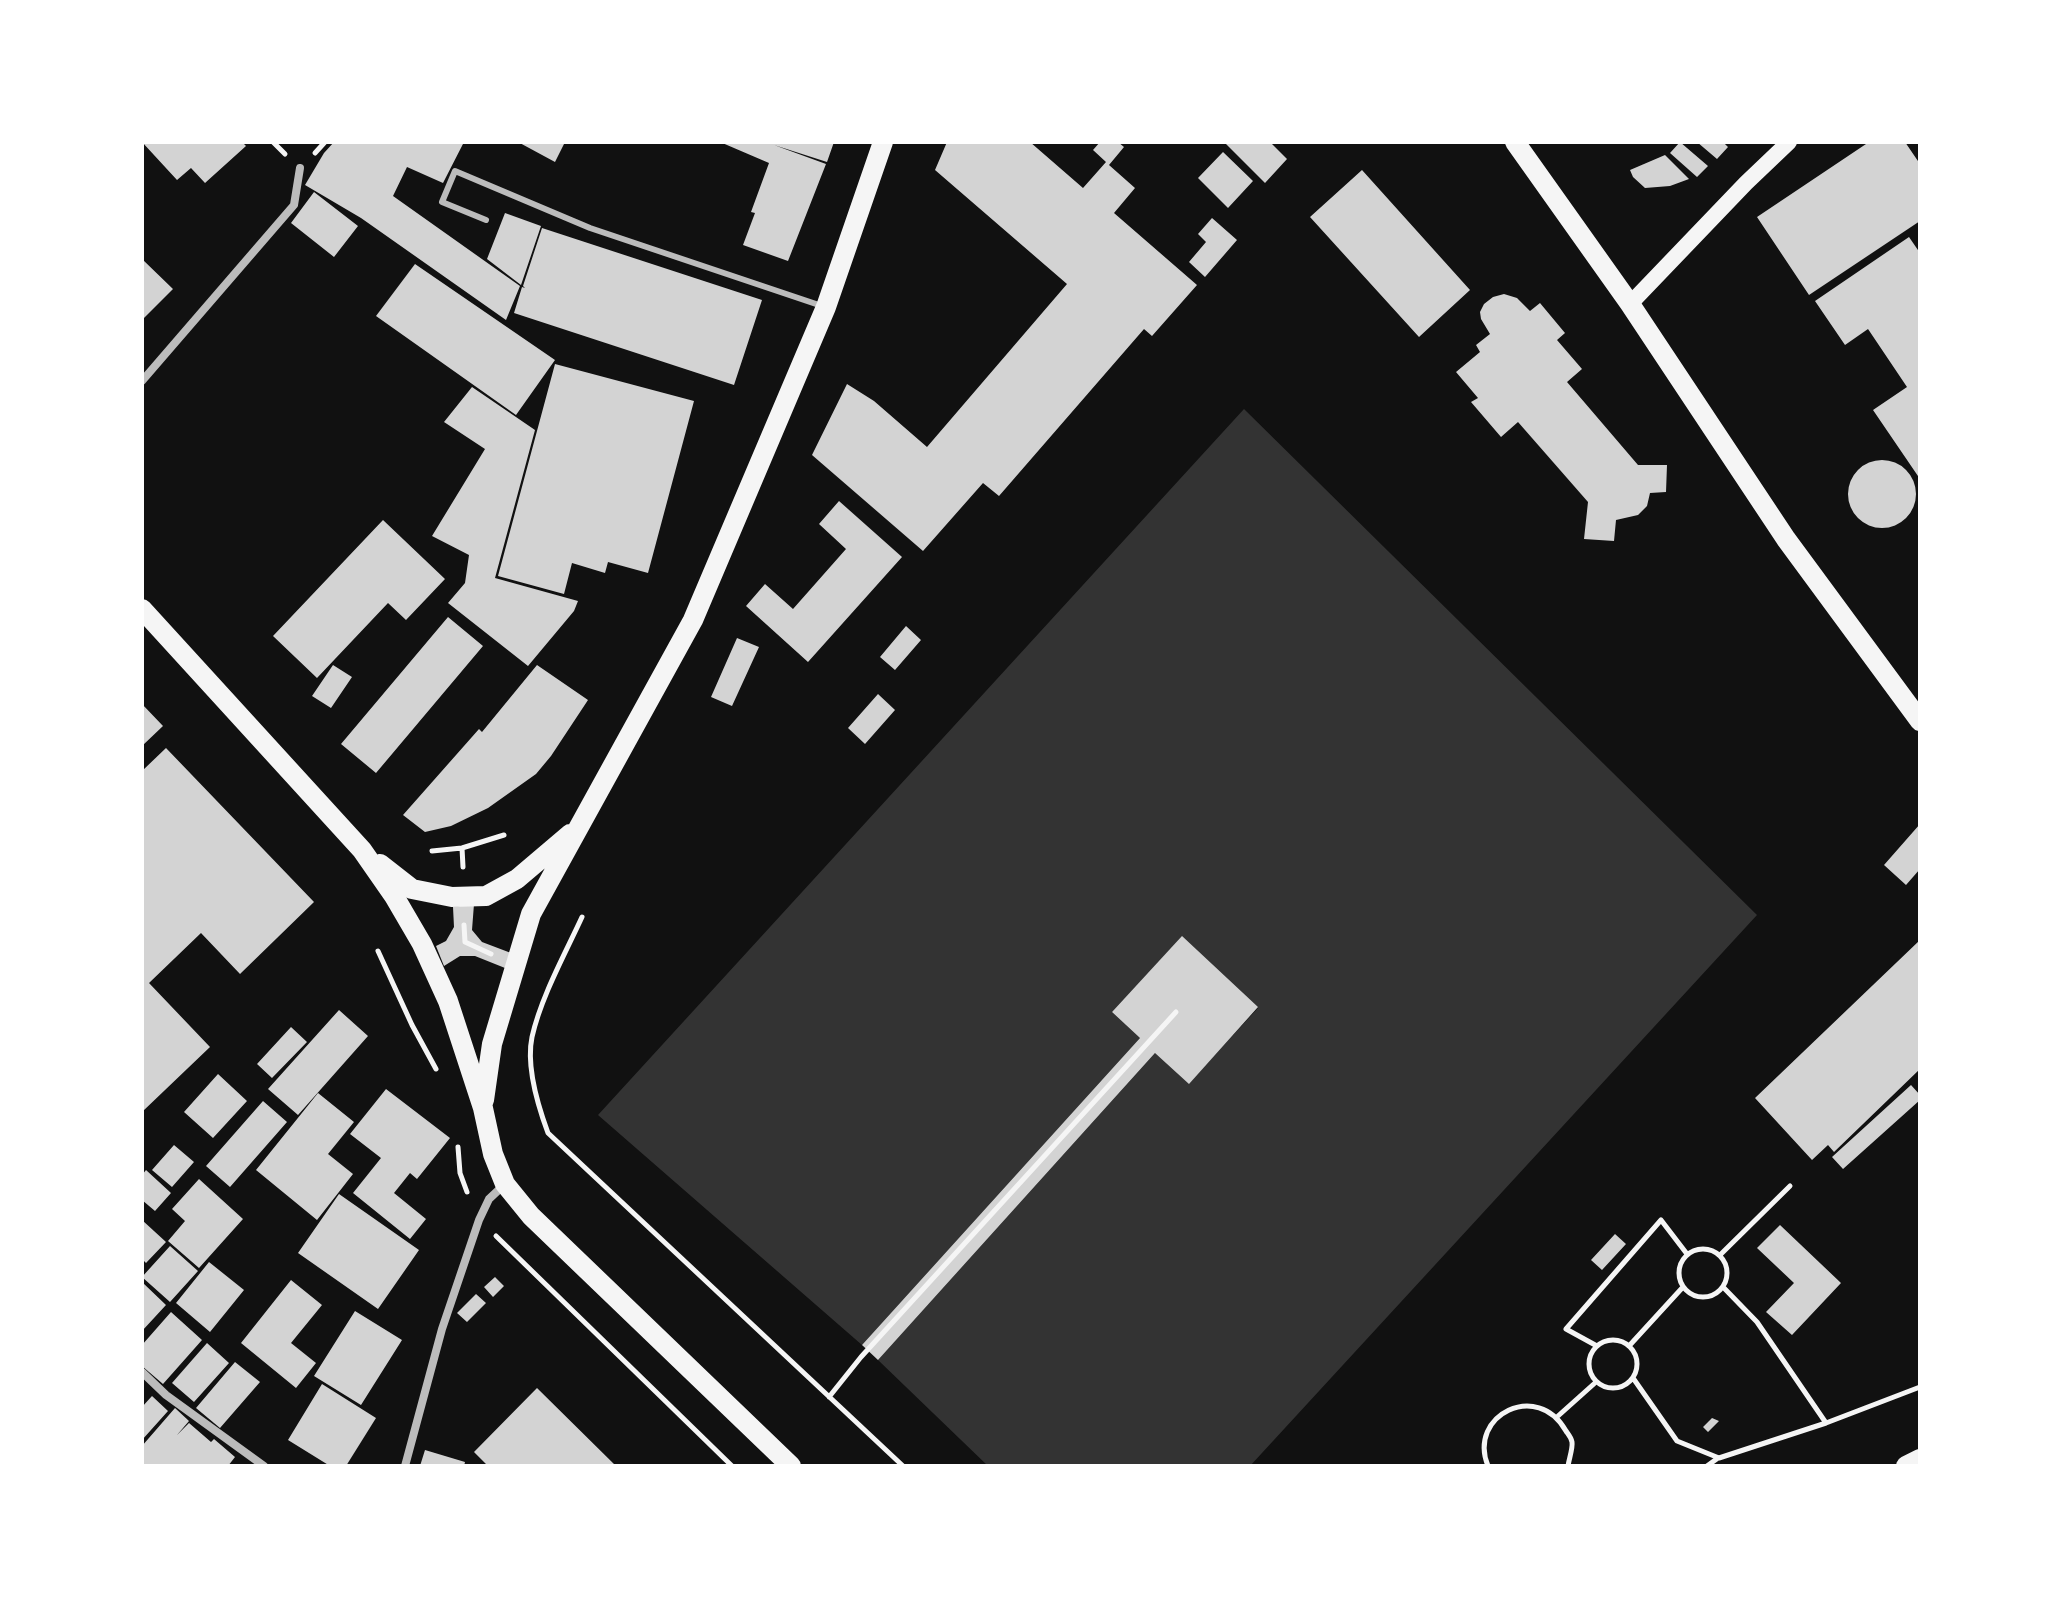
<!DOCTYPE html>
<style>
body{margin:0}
#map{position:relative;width:2062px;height:1608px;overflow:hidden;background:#111;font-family:Mulish,sans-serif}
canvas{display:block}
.frame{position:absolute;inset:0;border:144px solid #fff;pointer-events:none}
</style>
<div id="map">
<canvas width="2062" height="1608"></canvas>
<div class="frame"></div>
</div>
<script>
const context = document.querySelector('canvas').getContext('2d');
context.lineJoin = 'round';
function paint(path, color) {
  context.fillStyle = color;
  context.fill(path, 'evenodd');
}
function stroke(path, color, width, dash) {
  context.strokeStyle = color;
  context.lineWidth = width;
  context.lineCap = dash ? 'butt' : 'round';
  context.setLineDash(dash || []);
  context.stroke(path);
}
paint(new Path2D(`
 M1244 409 1757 915 1250 1466H988L878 1360 1156 1052 1189 1083 1258 1008 1182 937 1112 1012 1140 1038 862 1345 598 1115Z`), '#333');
paint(new Path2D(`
 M142 142H242L246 146 205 183 191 168 177 180Z
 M334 142H464L443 183 407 167 393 196 520 286 506 320 361 218 305 185 324 153Z
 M518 142H565L555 162Z
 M720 142H834L827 162 774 145 826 164 788 261 743 245 755 213 751 212 769 163Z
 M947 142H1030L1083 188 1106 162 1093 150 1100 142H1118L1124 147 1109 165 1135 188 1114 213 1197 285 1152 336 1144 329 999 496 983 483 923 551 812 455 847 384 874 401 927 447 1067 284 935 170Z
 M1224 142H1270L1287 159 1265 183Z
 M1680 142 1708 166 1697 177 1670 153Z
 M1697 142H1723L1728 147 1717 159Z
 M1869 142H1905L1920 164V221L1809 295 1757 217Z
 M1223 152 1253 181 1228 208 1198 178Z
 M1665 155 1689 179 1670 186 1645 188 1633 177 1630 170Z
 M1362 170 1470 290 1419 337 1310 217Z
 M314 192 358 226 334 257 291 223Z
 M505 213 541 226 521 285 487 259Z
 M1212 218 1237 240 1205 277 1189 262 1206 242 1198 234Z
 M542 228 762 300 734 385 514 313 522 287 525 288 523 286Z
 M1909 237 1920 253V479L1873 410 1907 387 1868 329 1845 345 1815 301Z
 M142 259 173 289 142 320Z
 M415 264 555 360 516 415 376 316Z
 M1504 294 1517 298 1530 311 1540 303 1565 333 1557 340 1582 369 1567 382 1638 465H1667L1666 492 1650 493 1647 506 1638 515 1616 520 1614 541 1584 539 1588 502 1518 422 1501 437 1471 402 1478 398 1456 372 1480 352 1476 345 1490 334 1481 319 1480 312 1484 304 1493 297Z
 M555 364 694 401 648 573 608 562 605 573 572 563 564 594 498 576Z
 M472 387 535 430 495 578 578 601 574 611 528 666 448 603 465 583 469 555 432 536 485 449 444 422Z
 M1848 494a34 34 0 1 1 68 0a34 34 0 1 1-68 0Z
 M839 501 902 557 808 662 746 606 765 584 793 609 846 549 819 524Z
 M383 520 445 579 406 620 388 603 317 678 273 636Z
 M448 617 483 646 376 773 341 744Z
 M906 626 921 640 895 670 880 657Z
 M737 638 759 647 732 706 711 697Z
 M333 665 352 677 331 708 312 696Z
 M537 665 588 700 551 756 536 774 488 808 451 826 425 832 403 815 479 729 482 732Z
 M878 694 895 710 865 744 848 728Z
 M142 704 163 726 142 746Z
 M166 748 314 902 240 974 201 933 149 983 210 1047 142 1112V771Z
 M1920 824V869L1906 885 1884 865Z
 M474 904 472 930 482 942 511 953 505 968 475 956H460L444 966 436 946 446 941 454 927 453 907Z
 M1182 936 1258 1007 1189 1084 1155 1053 878 1360 862 1345 1140 1038 1112 1012Z
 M1920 940V1069L1834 1152 1828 1145 1812 1160 1755 1098Z
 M339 1010 368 1036 298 1115 268 1089Z
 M291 1027 307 1042 272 1078 257 1064Z
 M218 1074 247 1101 213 1138 184 1112Z
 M1911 1085 1920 1095V1100L1843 1169 1832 1157Z
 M386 1089 450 1138 417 1179 410 1173 394 1193 426 1219 410 1239 353 1193 381 1158 350 1134Z
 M318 1093 354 1122 328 1154 353 1174 317 1220 256 1170Z
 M263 1101 287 1122 230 1187 206 1166Z
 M174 1145 194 1162 172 1187 152 1170Z
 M146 1170 171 1193 155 1211 142 1200V1175Z
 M199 1179 243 1219 199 1268 168 1241 185 1221 172 1209Z
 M339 1194 419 1250 378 1309 298 1253Z
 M142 1220 166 1242 146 1263 142 1259Z
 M1780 1225 1841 1283 1792 1335 1766 1312 1794 1283 1757 1248Z
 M1615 1234 1626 1244 1602 1270 1591 1260Z
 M170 1246 198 1271 170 1302 142 1277Z
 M209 1262 244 1290 210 1332 176 1303Z
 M495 1277 504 1286 493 1297 484 1287Z
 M291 1280 322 1305 291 1343 316 1363 296 1388 241 1343Z
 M142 1282 166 1305 142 1331Z
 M476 1294 486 1303 467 1322 457 1313Z
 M355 1311 402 1340 361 1405 314 1376Z
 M171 1312 202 1340 163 1384 142 1366V1345Z
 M207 1343 229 1363 194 1402 172 1383Z
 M235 1362 260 1382 220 1428 196 1408Z
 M322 1384 376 1418 346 1466H330L288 1440Z
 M537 1388 616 1466H488L474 1452Z
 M152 1396 168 1411 142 1440V1407Z
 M175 1408 189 1421 177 1435 189 1423 211 1442 214 1439 235 1457 228 1466H142V1446Z
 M1712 1418 1719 1421 1708 1432 1703 1427Z
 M425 1450 465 1462 464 1466H420Z`), '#d3d3d3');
stroke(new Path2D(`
 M273 142 285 154
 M315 153 325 142
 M462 848 463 867
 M432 851 462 848 504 835
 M582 917C565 954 541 997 532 1037 526 1066 538 1106 548 1133L903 1466
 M464 925 465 942 491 954
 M378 951 412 1025 436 1069
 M458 1147 460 1173 467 1192
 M496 1236 732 1466
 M1679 1273a24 24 0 1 1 48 0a24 24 0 1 1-48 0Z
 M1720 1255 1790 1186
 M1723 1287 1757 1322 1826 1423
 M1589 1364a24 24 0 1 1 48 0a24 24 0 1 1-48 0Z
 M1597 1346 1566 1329 1661 1220 1687 1254
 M1629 1346 1683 1287
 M1633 1378 1677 1441 1719 1458 1826 1423 1920 1387
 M829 1397 861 1357 1176 1012
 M1558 1416 1596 1382
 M1488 1466C1467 1415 1538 1380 1566 1431 1568 1434 1571 1437 1572 1442 1573 1448 1569 1459 1568 1466
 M1707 1466 1718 1458`), '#f5f5f5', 5);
stroke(new Path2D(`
 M486 220 442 202 455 171 590 228 822 306`), '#bcbcbc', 6);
stroke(new Path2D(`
 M142 381 294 205 300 168
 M142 1372 166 1395 264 1466
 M405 1466 442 1329 479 1220 489 1199 505 1184`), '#bcbcbc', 8);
stroke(new Path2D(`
 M1630 304 1746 183 1789 142`), '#f5f5f5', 16);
stroke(new Path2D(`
 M1515 142 1630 304 1786 539 1920 721
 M142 609 362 850 394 896 422 944 448 1001 483 1108 493 1154 505 1184 531 1216 791 1466
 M380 864 412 889 452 897 486 896 517 879 570 834
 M484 1100 492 1044 531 914 693 620 826 307 883 142
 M1906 1466 1920 1459`), '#f5f5f5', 20);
</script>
